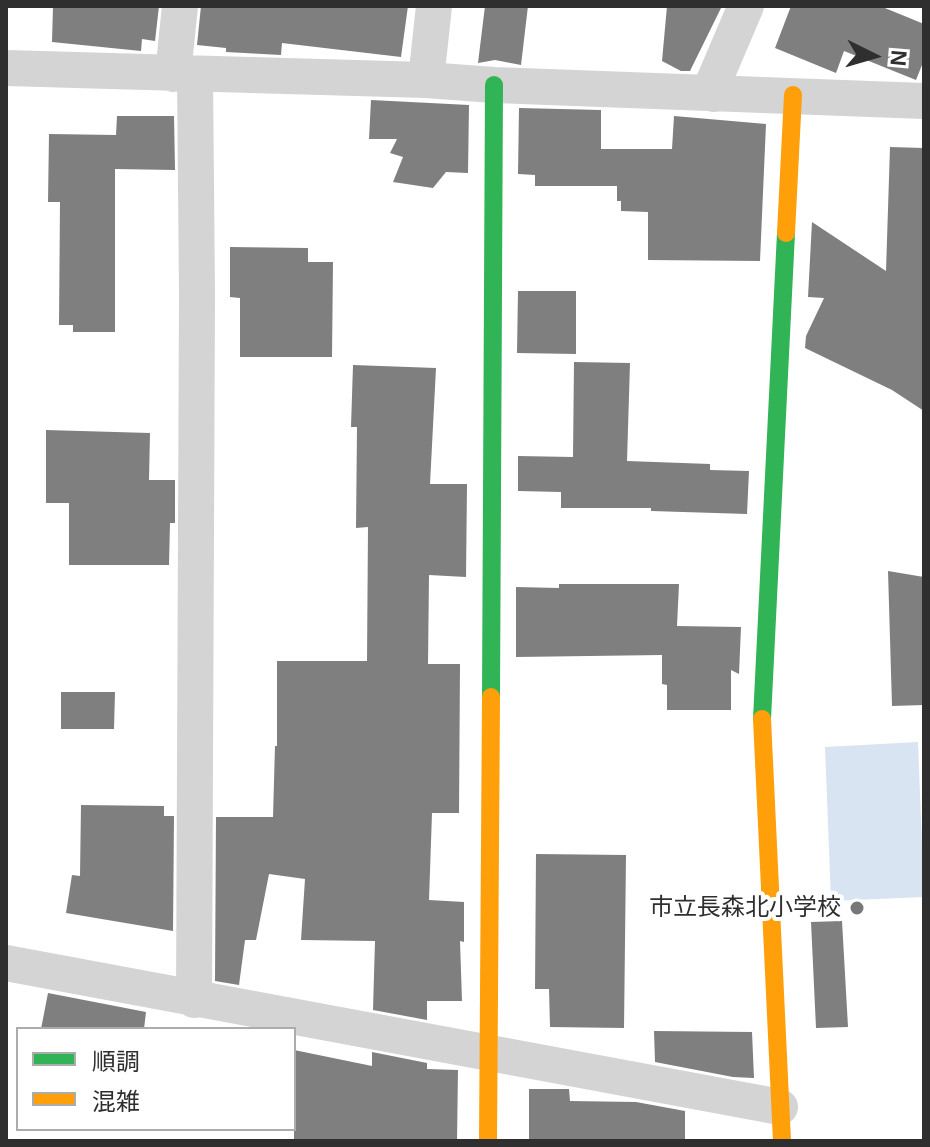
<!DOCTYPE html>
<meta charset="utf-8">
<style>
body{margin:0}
#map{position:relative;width:930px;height:1147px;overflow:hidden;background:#fff;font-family:Arial,"Noto Sans JP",sans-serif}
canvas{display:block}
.frame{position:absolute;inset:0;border:8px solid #2f2f2f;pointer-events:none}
.legend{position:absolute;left:16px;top:1027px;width:280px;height:104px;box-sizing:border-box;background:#fff;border:2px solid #acacac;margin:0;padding:10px 14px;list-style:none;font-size:24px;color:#2f2f2f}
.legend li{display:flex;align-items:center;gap:16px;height:40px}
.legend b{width:40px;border:2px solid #acacac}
.north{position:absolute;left:834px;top:16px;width:80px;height:80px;-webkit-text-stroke:6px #fff;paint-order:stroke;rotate:95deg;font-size:22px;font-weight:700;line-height:32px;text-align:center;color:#2f2f2f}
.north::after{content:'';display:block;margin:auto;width:28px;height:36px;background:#2f2f2f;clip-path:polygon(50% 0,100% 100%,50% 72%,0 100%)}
</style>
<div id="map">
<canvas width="930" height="1147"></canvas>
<div class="frame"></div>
<ul class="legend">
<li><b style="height:10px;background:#30b455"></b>順調</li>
<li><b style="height:10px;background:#ff9f0a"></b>混雑</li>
</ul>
<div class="north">N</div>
</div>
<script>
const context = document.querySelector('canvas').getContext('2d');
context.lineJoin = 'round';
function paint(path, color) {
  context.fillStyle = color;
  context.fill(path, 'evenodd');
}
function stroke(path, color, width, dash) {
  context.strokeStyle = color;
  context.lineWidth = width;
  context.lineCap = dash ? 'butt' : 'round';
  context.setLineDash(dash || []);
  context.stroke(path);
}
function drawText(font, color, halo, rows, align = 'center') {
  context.font = font + ' Arial,"Noto Sans JP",sans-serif';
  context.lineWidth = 8;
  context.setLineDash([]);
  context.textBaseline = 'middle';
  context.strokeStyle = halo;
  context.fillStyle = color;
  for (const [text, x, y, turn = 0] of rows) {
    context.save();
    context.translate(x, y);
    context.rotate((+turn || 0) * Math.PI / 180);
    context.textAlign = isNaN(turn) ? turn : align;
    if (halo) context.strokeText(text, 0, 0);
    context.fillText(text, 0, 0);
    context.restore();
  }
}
paint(new Path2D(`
 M918 742 924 897 831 901 825 747Z`), '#d9e4f2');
paint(new Path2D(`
 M53 6H159L155 41 142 39 141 51 52 42Z
 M201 6H408L401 57 282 43 281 55 226 52V48L197 45Z
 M485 6H528L521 65 495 60 478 63Z
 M667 6H722L690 71H681L662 61Z
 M791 6H880L924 24V60L916 80 844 51 836 73 775 48Z
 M371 100 469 105 468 173 446 172 433 188 393 182 403 157 390 153 397 139H369Z
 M519 108 601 110V149H672L674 116 766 124 760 261 648 260V212L621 211V201H617V186H535V175L518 174Z
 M117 116H174L175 170 115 169V332H73V325H59L60 202H48L49 134 116 135Z
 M890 147 924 148V411L892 390 805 348 806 336 824 298 808 297 812 222 886 271Z
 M230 247 308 248V262H333L332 357H240V298L230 297Z
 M518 291H576V354L517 353Z
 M574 362 630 363 627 461 710 464V470L749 471 747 514 651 511V508H561V492L518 491V456L573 457Z
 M353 365 436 368 430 484H467L466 577 429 575 428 664H460L459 813H432L429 900 464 902V942L460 941 462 1001H427V1020L373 1010 375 941 301 940 305 879 269 874 256 940H245L239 985 215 981 216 817H273L275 746H277V661H367L368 527 356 528 357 427H351Z
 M46 430 150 433 149 480H175V523H170L169 565H69V503H46Z
 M888 571 924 577V705L892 706Z
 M559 584H679L677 626 741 627 739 674 731 670V710H667V685L662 684V655L516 657V587L559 588Z
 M61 692H115L114 729H61Z
 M81 805 164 806V816H174L173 931 66 913 72 875 80 876Z
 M536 854 626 855 624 1028 550 1027 549 989H535Z
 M842 921 848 1027 816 1028 811 922Z
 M48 993 146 1012 144 1029H41Z
 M654 1031 752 1032 754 1078 733 1077 655 1062Z
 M294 1050 372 1066V1052L427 1063V1069L458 1070 457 1141H294Z
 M529 1089H569L570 1101 636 1102 685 1111V1141H529Z`), '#7f7f7f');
stroke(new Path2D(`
 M6 68 426 80 494 85 924 101
 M173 74 180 6
 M426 80 434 6
 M714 94V81L746 6
 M6 963 780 1107
 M194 1000 197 295 195 75`), '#d4d4d4', 36);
stroke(new Path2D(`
 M491 697 494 85
 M762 719 786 233`), '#30b455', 18);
stroke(new Path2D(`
 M786 233 793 95
 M762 719 782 1141
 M488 1141 491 697`), '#ff9f0a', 18);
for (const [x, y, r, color] of [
 [857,908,8,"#787878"]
]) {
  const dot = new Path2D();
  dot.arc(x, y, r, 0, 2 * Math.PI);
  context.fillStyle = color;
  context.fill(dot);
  stroke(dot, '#fff', 3);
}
drawText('24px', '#2f2f2f', '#fff', [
 ["市立長森北小学校",841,908]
], 'right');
</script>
